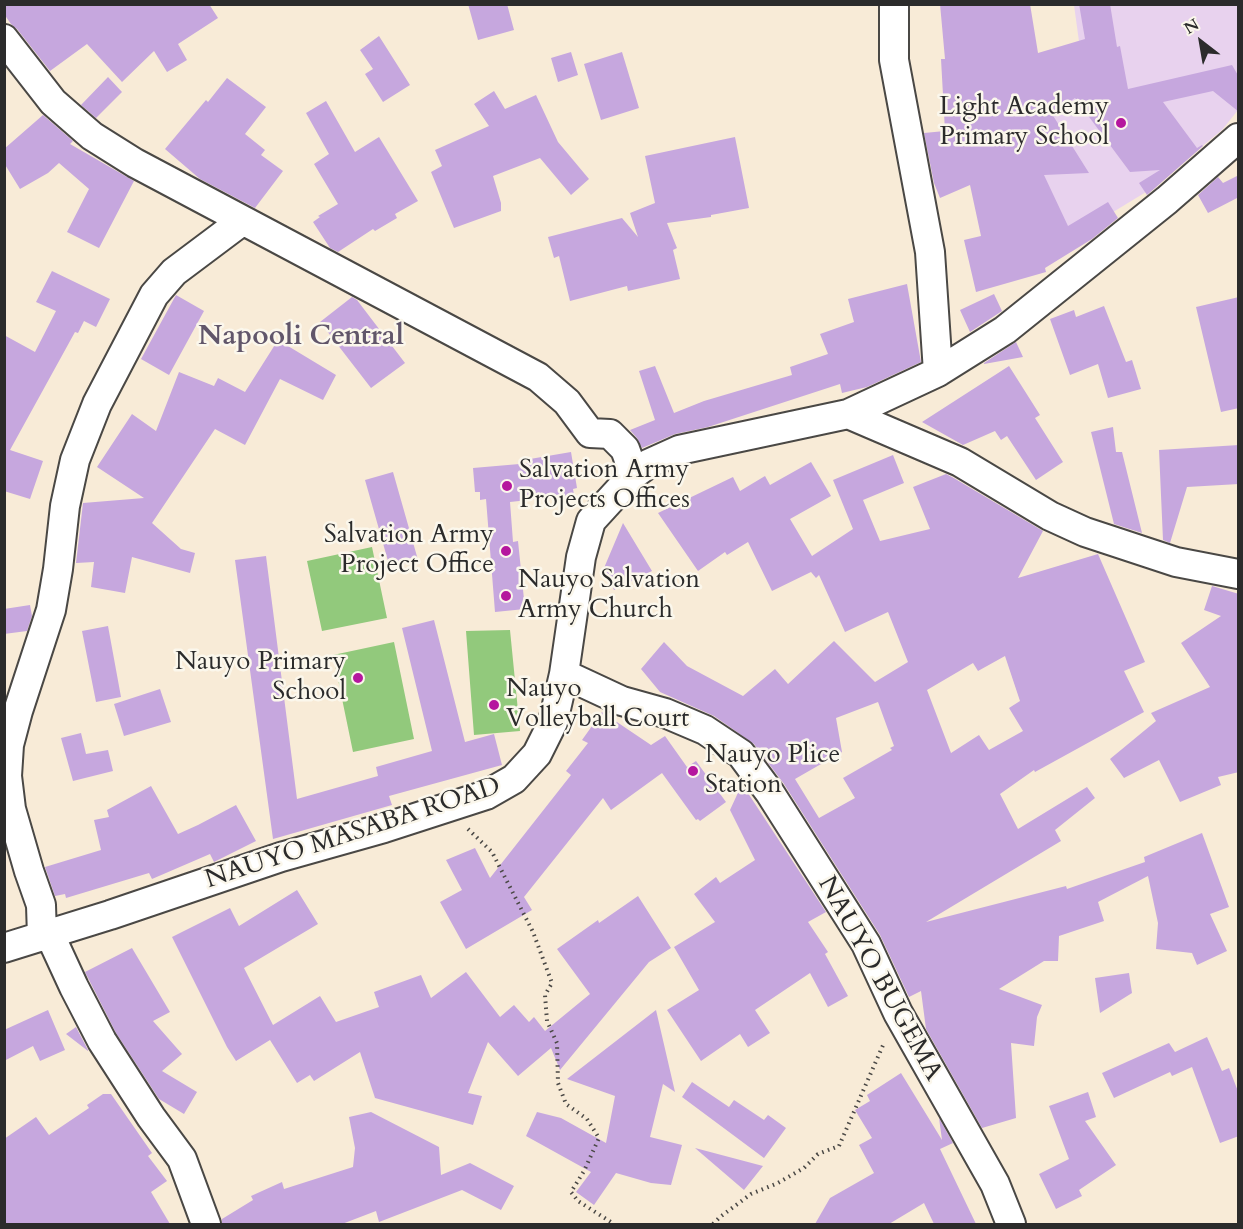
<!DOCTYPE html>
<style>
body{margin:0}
#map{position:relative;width:1243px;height:1229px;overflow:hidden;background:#f8ebd7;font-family:Cardo,serif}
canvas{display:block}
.frame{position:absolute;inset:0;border:6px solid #2b2b2b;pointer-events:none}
.north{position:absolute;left:1171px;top:12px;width:60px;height:60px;-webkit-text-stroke:4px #fbf7ec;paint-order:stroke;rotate:329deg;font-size:16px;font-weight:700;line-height:24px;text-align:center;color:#2b2b2b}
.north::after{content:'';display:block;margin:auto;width:21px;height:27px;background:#2b2b2b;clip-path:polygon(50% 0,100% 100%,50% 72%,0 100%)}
</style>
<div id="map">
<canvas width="1243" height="1229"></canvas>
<div class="frame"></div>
<div class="north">N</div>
</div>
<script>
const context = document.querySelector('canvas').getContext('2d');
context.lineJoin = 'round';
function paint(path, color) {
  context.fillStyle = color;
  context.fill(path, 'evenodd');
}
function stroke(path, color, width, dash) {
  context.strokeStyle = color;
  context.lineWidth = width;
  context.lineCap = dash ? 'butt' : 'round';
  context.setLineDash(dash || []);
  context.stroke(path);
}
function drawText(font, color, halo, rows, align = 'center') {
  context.font = font + ' Cardo,serif';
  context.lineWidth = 5;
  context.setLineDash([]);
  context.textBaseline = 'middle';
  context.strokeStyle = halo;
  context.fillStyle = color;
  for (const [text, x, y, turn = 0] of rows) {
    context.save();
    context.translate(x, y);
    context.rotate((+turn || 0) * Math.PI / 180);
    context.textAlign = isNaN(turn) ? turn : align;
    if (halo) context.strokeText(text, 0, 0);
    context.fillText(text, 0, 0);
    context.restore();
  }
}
paint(new Path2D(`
 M1074 5H1238V110L1222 130 1146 192 1059 245 1019 64 1081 56Z`), '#e8d2ee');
paint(new Path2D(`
 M372 547 387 618 322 631 307 561Z
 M510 630 520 731 474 735 466 631Z
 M394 642 414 739 353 752 333 655Z`), '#92c97c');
paint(new Path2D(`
 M4 4H209L218 18 178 44 187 60 167 72 154 51 122 82 87 44 50 71 17 29 11 24 4 14Z
 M468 4H507L514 30 478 40Z
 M940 4H1030L1038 53 1085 39 1079 4H1110L1117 47 1120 46 1128 89 1232 65 1239 77V112L1213 91 1163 102 1197 148 1202 145 1203 146 1147 195 1139 183 1160 170 1130 172 1075 98 1052 114 1089 173 1044 175 1068 226 1108 202 1118 218 1092 239 1045 268 1046 272 976 292 964 240 981 236 970 185 940 198 934 183 924 133 945 131 941 59H945Z
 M379 36 410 85 383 102 365 74 373 69 360 50Z
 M571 52 578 75 558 82 551 58Z
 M622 52 639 108 601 120 584 64Z
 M108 77 122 92 96 118 81 105Z
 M227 78 266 107 245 134 265 150 261 155 283 171 255 208 200 179 165 149 206 100 208 102Z
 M494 91 505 109 536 95 558 142 589 179 571 195 540 158 493 176 501 203V211L454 228 431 172 442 166 435 150 489 126 474 104Z
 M326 101 355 152 379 137 418 201 395 214 397 218 375 231 373 229 338 252 330 248 313 222 320 217 318 216 338 204 314 164 329 154 306 113Z
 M43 115 73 141 70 144 134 181 99 248 67 232 89 189 59 163 48 173 20 189 4 163V149Z
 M735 137 749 208 711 215V217L667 223 677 248 673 250 680 279 628 291 627 286 570 301 559 256 554 258 548 237 622 218 638 237 630 213 655 203 645 156Z
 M1239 175V197L1208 213 1198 195 1218 177 1223 183Z
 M52 271 110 299 96 327 84 321 78 333 75 332 10 450 43 461 30 499 4 491V335L35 352 56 311 36 302Z
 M907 284 921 362 867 387 842 393 840 384 708 427 675 434 642 448 637 438 630 430 655 420 639 371 655 366 674 413 704 401 792 375 790 367 828 354 820 334 854 322 848 299Z
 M994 294 1002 311 970 332 960 310Z
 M176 295 204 311 169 375 141 359Z
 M352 297 357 300 405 363 371 388 320 322Z
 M1239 297V408L1221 412 1196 307Z
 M1104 306 1126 362 1132 360 1141 389 1108 398 1098 364 1070 375 1050 319 1074 310 1076 317Z
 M278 340 336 375 323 400 280 379 245 445 215 429 152 523 181 549 195 553 190 573 132 557 125 593 91 587 94 562 76 563 83 503 144 498 97 467 132 414 156 431 179 372 214 386 218 378 245 392Z
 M1016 342 1023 357 984 364V363Z
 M1009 366 1040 415 1035 418 1063 462 1036 480 1007 436 1001 440 995 431 963 445 922 422Z
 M1113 427 1116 452H1122L1142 533 1114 524 1091 432Z
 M1239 445V484L1187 487 1170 543 1163 540 1159 450Z
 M571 452 577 488 573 489 574 495 510 502 513 542 518 541 525 609 495 612 486 499 480 500V492H475L473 468 531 463 530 459Z
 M893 455 904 483 863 500 880 541 930 529 913 487 946 474 952 477 1043 531 1018 578 1098 554 1145 662 1124 671 1144 712 1035 772 1034 770 1000 794 1018 829 1087 787 1095 798 1055 830 1061 841 926 922 1066 886 1067 889 1145 862 1144 857 1202 833 1229 907 1210 914 1227 951 1197 965 1192 953 1156 949 1158 923 1148 876 1098 902 1104 921 1059 936 1058 961H1044L999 989 1042 1005 1037 1017 1034 1046 1011 1043 1016 1118 982 1128 926 1029 921 991 909 997 880 935 784 784 754 744 714 716 660 692 641 669 664 642 687 666 743 696 775 669 788 684 834 641 875 682 908 662 888 612 845 632 819 575 816 578 811 572 772 591 748 542 727 555 725 552 698 571 658 513 733 477 740 491 765 476 770 485 811 462 831 496 790 519 812 556 853 529 833 480ZM1005 656 1020 701 1009 708 1023 731 989 750 979 735 951 753 927 690 973 663 978 671ZM878 702 894 746 890 748 892 750 843 778 855 798 819 818 795 779 842 752 836 718Z
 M393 472 418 560 390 568 365 480Z
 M623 523 652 571 614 590 604 568Z
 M266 556 297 799 378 776 376 767 432 751 402 628 434 620 465 742 494 734 502 765 389 796 392 805 273 839 235 560Z
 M1212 586 1239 594V772L1218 777 1221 785 1180 802 1159 760 1124 778 1110 759 1156 721 1151 713 1210 687 1181 643 1221 616 1204 610Z
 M30 605 32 616 27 631 4 634V609Z
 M108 626 121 697 96 702 82 631Z
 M160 689 171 722 124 736 114 704Z
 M602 712 651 745 665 736 687 767 696 761 726 802 700 821 698 819 696 820 662 773 611 810 603 798 524 897 532 910 466 949 440 902 462 890 446 860 475 848 490 878 571 775 566 771 588 743 582 740Z
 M81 733 86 754 108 750 113 771 73 781 61 738Z
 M742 784 826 912 808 922 828 952 825 954 848 996 828 1007 810 973 755 1010 770 1033 748 1047 740 1034 701 1061 667 1010 699 990 674 947 715 922 694 894 716 877 720 883 755 860 730 810Z
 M151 786 178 834 198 825 236 805 256 841 214 862 210 854 152 879 149 873 66 898 65 894 55 896 45 867 101 850 94 820 109 817 107 810Z
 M297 890 318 924 244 968 273 1025 320 996 336 1022 379 1007 374 992 421 975 431 998 466 972 500 1017 514 1005 529 1022 534 1017 545 1031 590 994 557 949 598 920 599 923 638 896 671 948 649 962 560 1070 551 1048 518 1076 488 1042 468 1093 482 1096 473 1125 375 1098 360 1052 314 1081 310 1075 297 1083 270 1040 236 1061 227 1047 172 937 230 908 239 926Z
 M132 948 170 1012 153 1021 182 1054 162 1071 197 1092 184 1114 159 1099 116 1033 85 972Z
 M1129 973 1132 993 1100 1013 1095 978Z
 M48 1010 65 1050 40 1061 33 1046 4 1061V1030Z
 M656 1010 675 1092 663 1084 650 1137 682 1145 671 1185 651 1183 616 1173 594 1205 576 1192 591 1172 526 1136 537 1112 561 1118 606 1143 615 1096 567 1079Z
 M76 1027 88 1050V1051L66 1034Z
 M1207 1037 1222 1071 1229 1068 1239 1094V1136L1220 1143 1192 1067 1172 1076 1170 1072 1114 1098 1102 1073 1169 1043 1175 1052Z
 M901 1073 942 1140 939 1118 953 1143 940 1149 976 1224H934L924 1203 889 1224H815L830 1198 874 1173 859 1145 872 1138 855 1110 870 1101 867 1095Z
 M692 1082 729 1107 734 1100 764 1120 768 1115 786 1128 764 1158 682 1097Z
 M1088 1092 1096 1117 1085 1121 1116 1165 1079 1190 1082 1196 1056 1209 1039 1174 1069 1159 1049 1106Z
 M103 1094H111L152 1153 148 1156 167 1181 151 1192 170 1224H4V1139L36 1117 49 1135 89 1108 87 1105Z
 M371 1112 439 1147 441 1175 470 1163 514 1186 501 1210 462 1190 379 1222 376 1211 342 1224H222V1219L253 1200 251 1196 282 1182 284 1189 353 1167 355 1148 349 1117Z
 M695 1148 763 1166 744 1190Z`), '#c6a7de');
const street = new Path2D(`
 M894 4V60L930 252 938 372
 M4 39 53 102 92 136 135 163 538 377 567 402 590 433 610 434 625 449 634 474
 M848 414 938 372 1005 330 1167 200 1238 138
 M564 674 622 701 665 713 705 730 741 754 770 793 866 944 898 1013 995 1184 1011 1224
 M50 935 74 987 102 1041 151 1117 182 1159 206 1224
 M42 937 41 905 29 871 11 809 7 776 9 745 18 711 51 610 58 569 65 506 75 460 97 404 154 295 174 272 242 221
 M4 948 110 915 281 857 384 828 486 795 514 779 537 754 553 722 564 674 581 557 591 521 634 474 648 464 679 450 848 414 960 462 1050 516 1085 532 1176 562 1238 574`);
stroke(street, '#4a4845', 32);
stroke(new Path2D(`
 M468 829 492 852 533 932 552 983 545 995 547 1021 557 1043 558 1083 566 1104 587 1119 599 1138 584 1171 571 1192 578 1201 614 1224
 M713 1224 720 1217 751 1194 778 1183 804 1168 818 1154 839 1146 884 1043`), '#4a4845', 4, [1.5, 4.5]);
stroke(street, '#fff', 28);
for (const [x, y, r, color] of [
 [1121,123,6,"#b5179e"],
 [507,486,6,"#b5179e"],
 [506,551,6,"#b5179e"],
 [506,596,6,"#b5179e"],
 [358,678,6,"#b5179e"],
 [494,705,6,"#b5179e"],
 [693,771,6,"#b5179e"]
]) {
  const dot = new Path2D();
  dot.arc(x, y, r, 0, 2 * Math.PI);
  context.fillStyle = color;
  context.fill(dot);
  stroke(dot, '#fbf7ec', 2);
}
drawText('26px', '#2b2b2b', '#fbf7ec', [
 ["Light Academy",1109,108,"right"],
 ["Primary School",1109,138,"right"],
 ["Salvation Army",519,471],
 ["Projects Offices",519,501],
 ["Salvation Army",494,536,"right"],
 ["Project Office",494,566,"right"],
 ["Nauyo Salvation",518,581],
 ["Army Church",518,611],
 ["Nauyo Primary",346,663,"right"],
 ["School",346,693,"right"],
 ["Nauyo",506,690],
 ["Volleyball Court",506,720],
 ["Nauyo Plice",705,756],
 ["Station",705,786]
], 'left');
drawText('26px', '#2b2b2b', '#fbf7ec', [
 ["NAUYO MASABA ROAD",353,834,-18],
 ["NAUYO BUGEMA",879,979,61]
]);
drawText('bold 28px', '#61566a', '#fbf7ec', [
 ["Napooli Central",301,338]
]);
</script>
